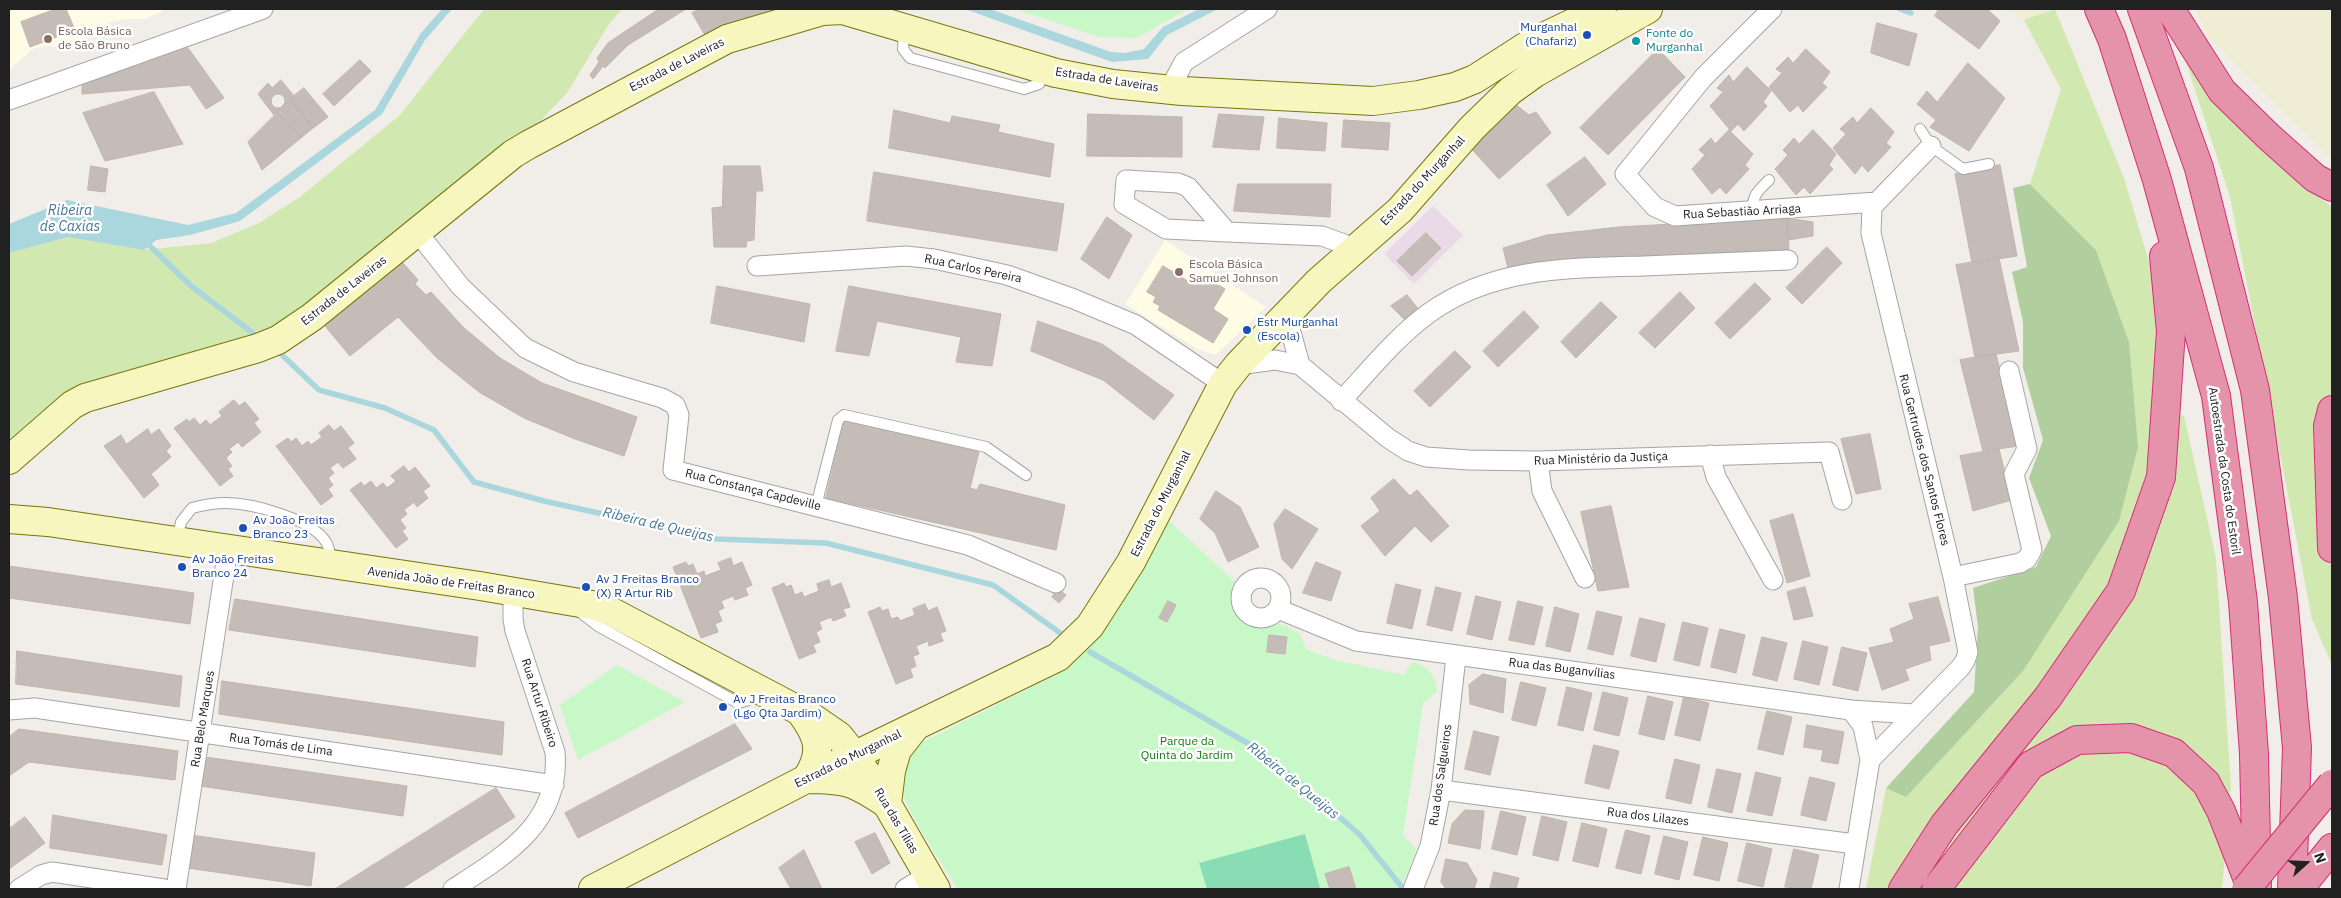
<!DOCTYPE html>
<meta charset="utf-8">
<style>
body{margin:0}
#map{position:relative;width:2341px;height:898px;overflow:hidden;background:#f1ede8;font-family:"IBM Plex Sans",sans-serif}
canvas{display:block}
.frame{position:absolute;inset:0;border:10px solid #212121;pointer-events:none}
.north{position:absolute;left:2281px;top:838px;width:50px;height:50px;-webkit-text-stroke:4px #fff;paint-order:stroke;rotate:70deg;font-size:14px;font-weight:700;line-height:20px;text-align:center;color:#212121}
.north::after{content:'';display:block;margin:auto;width:18px;height:22px;background:#212121;clip-path:polygon(50% 0,100% 100%,50% 72%,0 100%)}
</style>
<div id="map">
<canvas width="2341" height="898"></canvas>
<div class="frame"></div>
<div class="north">N</div>
</div>
<script>
const context = document.querySelector('canvas').getContext('2d');
context.lineJoin = 'round';
function paint(path, color) {
  context.fillStyle = color;
  context.fill(path, 'evenodd');
}
function stroke(path, color, width, dash) {
  context.strokeStyle = color;
  context.lineWidth = width;
  context.lineCap = dash ? 'butt' : 'round';
  context.setLineDash(dash || []);
  context.stroke(path);
}
function drawText(font, color, halo, rows, align = 'center') {
  context.font = font + ' "IBM Plex Sans",sans-serif';
  context.lineWidth = 5;
  context.setLineDash([]);
  context.textBaseline = 'middle';
  context.strokeStyle = halo;
  context.fillStyle = color;
  for (const [text, x, y, turn = 0] of rows) {
    context.save();
    context.translate(x, y);
    context.rotate((+turn || 0) * Math.PI / 180);
    context.textAlign = isNaN(turn) ? turn : align;
    if (halo) context.strokeText(text, 0, 0);
    context.fillText(text, 0, 0);
    context.restore();
  }
}
paint(new Path2D(`
 M1433 206 1463 235 1414 284 1384 254Z`), '#eadae8');
paint(new Path2D(`
 M9 9H166L145 19H126L107 23 80 44 70 48 44 46 33 49 9 70Z
 M1165 240 1266 307 1216 355 1199 350 1125 304Z`), '#fefce4');
paint(new Path2D(`
 M2007 9H2055L2024 20Z
 M2195 9H2332V160L2209 38Z`), '#efeed4');
paint(new Path2D(`
 M484 9H622L609 24 567 93 528 134 276 334 228 345 9 447V253L68 237 144 250 211 243 259 223 300 197 400 115Z
 M2055 9 2124 178 2160 299 2155 402 2184 416 2216 558 2231 787 2222 889H1866L1886 788 1906 796 2025 667 2129 342 2096 250 2030 184 2061 89 2024 20Z
 M2182 50 2283 169 2332 207V665L2312 619 2230 197Z`), '#d1e9b0');
paint(new Path2D(`
 M2030 184 2096 250 2129 342 2138 447 2119 521 2023 671 1906 797 1886 788 1974 692 1978 627 1973 588 2036 567 2051 536 2029 478 2043 440 2023 368V322L2012 272 2027 267 2013 188Z`), '#b1cf9e');
paint(new Path2D(`
 M1014 9H1188L1137 38 1100 37Z
 M1165 517 1235 582C1231 598 1230 618 1251 623 1260 624 1270 622 1279 624 1286 625 1293 630 1300 634L1306 649 1331 659 1404 675 1412 662C1428 665 1436 676 1437 692L1423 703 1403 835 1416 849 1409 870 1399 889H958C944 865 901 806 900 781 900 769 911 751 919 744L1056 675 1082 655 1100 633Z
 M617 665 685 702 578 760 560 705Z`), '#c8f8c8');
paint(new Path2D(`
 M1305 834 1320 888 1207 889 1199 863Z`), '#89ddb5');
paint(new Path2D(`
 M442 9H452L425 40 382 114 240 221 190 235 156 240 144 250 68 237 9 253V224L67 200 188 225 236 213 375 110 421 33Z
 M965 9H990L1111 52 1125 53 1144 49 1163 27 1199 9H1218L1167 35 1148 59 1112 62Z`), '#aad6dd');
stroke(new Path2D(`
 M1900 9 1911 13
 M145 241 190 285 254 334
 M281 354 319 390 385 408 434 430 474 482 544 501 716 539 826 543 993 585 1063 635
 M1090 652 1256 748 1305 787 1360 835 1401 886`), '#aad6dd', 5.5);
const building = new Path2D(`
 M56 9H66L75 30 30 47 21 22Z
 M659 9H686L628 45 605 68 603 66 593 79 590 75 599 62 597 58 608 43Z
 M700 9H780L782 16 709 42 692 13Z
 M1939 9H1987L2000 21 1979 49 1935 16Z
 M1877 23 1917 34 1909 66 1871 53Z
 M188 48 224 98 206 109 190 85 82 94V84Z
 M1658 49 1685 77 1608 155 1580 128Z
 M1806 49 1830 72 1822 83 1827 87 1803 112 1798 105 1790 112 1769 87 1782 73 1776 69 1788 57 1793 63Z
 M360 60 371 71 334 106 323 94Z
 M1968 63 2005 98 1969 151 1930 127 1936 120 1917 104 1927 91 1937 102Z
 M1747 67 1771 91 1763 102 1767 106 1744 131 1738 124 1731 131 1710 106 1723 92 1717 88 1729 75 1733 82Z
 M281 80 294 96 274 115 258 94 268 83 272 88Z
 M304 88 328 117 313 128 290 99Z
 M154 92 183 144 105 161 83 113Z
 M271 101a7 7 0 1 1 14 0a7 7 0 1 1-14 0Z
 M290 99 313 128 302 137 277 113Z
 M1510 100 1529 115 1536 112 1551 133 1499 179 1467 144Z
 M1871 108 1894 132 1886 143 1891 147 1868 172 1862 165 1855 174 1833 148 1846 134 1840 129 1853 117 1857 123Z
 M894 110 950 123 952 116 1000 125 998 132 1054 144 1050 177 889 148Z
 M277 113 302 137 262 170 248 142Z
 M1088 114 1182 117V157L1087 156Z
 M1219 114 1264 117 1259 150 1213 147Z
 M1279 118 1327 123 1325 151 1277 148Z
 M1344 120 1390 123 1388 150 1342 147Z
 M1729 130 1753 154 1745 165 1749 169 1726 194 1720 187 1712 194 1692 169 1705 155 1699 150 1711 138 1715 144Z
 M1813 130 1836 154 1829 165 1833 169 1810 194 1804 187 1796 195 1775 169 1788 155 1783 150 1794 138 1799 144Z
 M1585 157 1606 184 1568 216 1547 185Z
 M2000 165 2017 256 1972 263 1955 174Z
 M91 166 108 169 105 192 88 190Z
 M724 166H760L763 191H756L754 240 747 241 746 247H714L712 208 722 207Z
 M874 172 1064 204 1057 251 867 221Z
 M1238 184H1331L1330 217 1234 211Z
 M1107 217 1132 235 1109 279 1081 259Z
 M1787 218 1789 250 1564 260 1508 268 1503 248 1547 235 1619 227Z
 M1787 218 1813 222V236L1788 240Z
 M1426 233 1441 248 1412 276 1397 261Z
 M1827 247 1842 263 1802 304 1786 288Z
 M1999 258 2019 351 1975 357 1956 265Z
 M403 263 418 280 415 284 426 295 431 292 464 328 500 358 542 383 637 417 624 456 575 439 524 418 479 392 437 358 398 317 350 356 325 326Z
 M1163 266 1196 286 1202 275 1225 289 1213 309 1228 319 1213 343 1158 310 1160 306 1153 302 1156 297 1147 292Z
 M1755 283 1771 299 1730 339 1715 323Z
 M717 286 810 304 804 342 711 323Z
 M849 286 1001 314 992 366 956 362 961 337 877 321 869 356 836 351Z
 M1680 292 1695 308 1655 348 1639 333Z
 M1407 295 1419 310 1407 322 1391 306Z
 M1601 302 1617 317 1576 358 1561 342Z
 M1524 311 1539 327 1498 367 1483 351Z
 M1038 321 1102 344 1174 395 1154 420 1103 380 1031 351Z
 M1455 351 1471 367 1430 407 1414 391Z
 M1996 354 2019 446 1983 451 1960 360Z
 M234 400 239 406 245 402 259 419 254 423 261 432 242 447 238 442 229 449 232 452 226 458 232 466 228 469 233 476 220 486 174 428 187 419 189 422 194 418 200 425 206 420 210 425 222 416 219 412Z
 M844 420 979 452 970 488 977 490 980 484 1065 505 1056 550 826 498Z
 M329 425 334 431 341 426 354 443 348 448 356 459 343 468 338 462 330 468 334 473 328 478 333 485 328 489 333 496 321 505 276 446 288 438 291 442 296 438 302 446 308 441 311 445 322 437 319 433Z
 M148 429 151 435 159 429 171 446 166 451 171 457 151 474 159 485 144 498 104 446 121 435 126 444Z
 M1870 434 1881 489 1856 494 1841 439Z
 M1999 449 2012 500 1973 511 1960 456Z
 M404 466 409 472 415 467 430 486 423 491 428 498 417 507 414 502 404 510 407 514 400 520 406 528 402 531 408 539 396 548 350 490 361 482 364 486 371 481 376 488 383 483 387 488 396 481 391 476Z
 M1394 479 1410 496 1417 490 1449 526 1431 542 1415 526 1385 556 1361 526 1380 511 1371 498Z
 M1216 491 1240 507 1259 547 1228 562 1215 533 1200 519Z
 M1611 506 1629 587 1598 591 1581 512Z
 M1285 509 1318 529 1292 569 1282 559 1274 524Z
 M1793 514 1810 576 1787 583 1770 521Z
 M731 558 733 566 742 562 752 585 745 588 748 595 735 600 733 596 721 601 724 608 718 611 722 621 715 624 718 632 701 638 673 567 686 562 688 566 693 564 697 574 704 571 705 576 721 570 718 563Z
 M1316 562 1341 572 1331 601 1303 593Z
 M9 566 194 593 190 624 9 598Z
 M829 580 831 587 841 583 850 607 843 609 846 616 833 621 831 617 819 622 822 629 816 632 820 642 813 645 816 652 799 659 772 588 784 583 786 587 791 585 795 595 802 592 804 597 819 591 817 584Z
 M1396 584 1421 590 1412 629 1387 623Z
 M1436 587 1461 593 1452 631 1427 625Z
 M1805 587 1813 616 1794 620 1787 592Z
 M1058 589 1066 595 1059 603 1052 597Z
 M1476 596 1501 602 1492 640 1467 634Z
 M1938 597 1950 641 1929 646 1931 660 1905 669 1909 680 1882 690 1869 648 1894 642 1890 629 1914 619 1909 604Z
 M235 599 478 637 475 667 229 630Z
 M1168 601 1176 605 1167 622 1159 618Z
 M1518 601 1543 607 1534 645 1509 640Z
 M925 604 928 611 937 607 946 631 940 633 943 641 929 646 928 641 916 646 919 654 913 656 916 666 910 669 913 677 896 684 868 612 880 607 882 611 888 609 891 619 898 617 900 621 915 615 913 609Z
 M1555 607 1579 614 1570 652 1546 646Z
 M1597 611 1622 617 1613 655 1588 649Z
 M1640 618 1665 624 1656 662 1631 656Z
 M1683 622 1708 628 1699 666 1674 660Z
 M1720 629 1745 635 1736 673 1711 667Z
 M1269 635 1287 637 1285 654 1267 652Z
 M1762 637 1787 643 1777 681 1753 675Z
 M1803 641 1828 647 1819 685 1794 679Z
 M1842 647 1867 653 1858 691 1833 685Z
 M17 651 182 676 179 707 16 684Z
 M1483 674 1506 679 1503 713 1470 704 1469 685Z
 M222 681 504 722 502 755 219 714Z
 M1521 682 1546 688 1536 726 1512 720Z
 M1567 687 1592 693 1583 731 1558 725Z
 M1603 692 1628 698 1619 736 1594 730Z
 M1648 696 1673 702 1664 740 1639 734Z
 M1684 697 1709 703 1700 741 1675 735Z
 M1767 711 1792 717 1783 755 1758 749Z
 M735 724 752 749 578 838 565 813Z
 M1807 725 1844 732 1838 764 1821 761 1823 750 1804 747Z
 M19 729 178 751 175 780 29 762 9 776V737Z
 M1474 731 1499 737 1490 775 1465 769Z
 M1594 745 1619 751 1609 789 1585 783Z
 M205 757 407 786 403 816 200 786Z
 M1675 759 1700 765 1691 804 1666 798Z
 M1717 769 1741 774 1732 813 1708 807Z
 M1756 772 1781 778 1772 816 1747 811Z
 M1810 777 1835 783 1826 821 1801 815Z
 M496 788 515 817 401 889H335Z
 M1465 810 1484 811 1480 849 1448 843 1452 824Z
 M1501 811 1526 817 1517 855 1492 849Z
 M53 815 167 835 162 865 50 848Z
 M1542 816 1567 822 1558 861 1533 855Z
 M25 817 45 843 9 869V829Z
 M1582 823 1607 829 1598 867 1573 861Z
 M1626 830 1650 836 1641 874 1616 868Z
 M875 833 890 863 872 874 855 842Z
 M191 835 315 853 311 886 188 868Z
 M1664 836 1688 842 1679 880 1655 874Z
 M1703 837 1728 843 1719 881 1694 875Z
 M1747 843 1772 849 1763 887 1738 881Z
 M1794 849 1819 855 1811 889 1785 887Z
 M804 850 822 889H791L779 868Z
 M1446 859 1467 863 1477 880 1474 889H1446L1441 882Z
 M1349 867 1356 889H1330L1325 874Z
 M1494 872 1519 878 1516 889H1490Z`);
paint(building, '#c6bcb7');
stroke(building, '#c2b3aa', 1);
const lane = new Path2D(`
 M904 29 903 49 910 58 1024 89 1039 84 1046 71
 M1920 129 1931 146 1963 169 1989 164
 M1753 212C1752 195 1757 192 1769 180
 M816 506 838 420 844 415 986 447 1026 475
 M177 540 181 522 192 508C203 505 215 503 226 503 252 503 312 519 326 542 330 548 330 555 330 561
 M580 612 598 626 738 703 760 697`);
const street = new Path2D(`
 M1772 9 1703 78 1625 174 1655 207 1675 216 1877 202
 M1169 90 1184 62 1267 9
 M9 100 263 9
 M1126 180 1178 183 1188 187 1227 232 1166 229 1124 204Z
 M1227 232 1322 236 1344 244 1352 251
 M418 233 460 286 525 348 574 372 662 398 675 405 679 415 673 470 968 545 1056 583
 M757 266 906 256 934 259 1007 275 1074 299 1136 325 1223 384
 M1286 314 1300 365
 M1238 365 1275 360 1300 365 1388 438 1408 451 1426 457 1469 460 1538 461 1829 452 1842 500
 M1341 401C1369 371 1396 337 1429 313 1493 267 1569 268 1644 266 1692 264 1740 262 1788 260
 M1710 455 1716 477 1773 580
 M1538 461 1542 491 1585 578
 M1953 577 2020 563 2027 559 2032 550 2014 474 2027 449 2009 371
 M1241 598a20 20 0 1 1 40 0a20 20 0 1 1-40 0Z
 M1278 609 1356 641 1851 710 1863 726 1870 760 1849 889
 M9 710 35 708 554 785
 M1851 710 1914 714
 M1870 760 1960 668 1965 661 1968 652 1953 577 1871 233 1872 207 1931 146
 M1441 790 1855 844
 M19 889 41 875 52 872 164 889
 M176 889 228 549
 M453 889C506 855 561 823 555 752L515 631 513 619V592
 M905 889 928 875
 M1413 889 1430 846 1441 790 1456 657`);
const secondary = new Path2D(`
 M9 460 72 405 85 398 258 348 278 340 312 317 513 154 528 145 727 39 822 11 843 10 1056 73 1113 84 1182 91 1373 101 1419 95 1455 87 1475 79 1531 43 1602 9
 M9 519 48 522 480 586 592 605 610 611 813 718 839 736 854 755 887 804 936 889
 M799 710C818 735 825 752 806 779
 M807 779C847 779 854 782 887 804L891 771 897 750 915 727
 M593 889 806 779 1058 657 1090 626 1131 562 1223 384 1238 365 1319 281 1400 210 1472 128 1510 91 1535 73 1648 9`);
const highway = new Path2D(`
 M2099 9 2112 39 2157 180 2216 396 2243 602 2254 754 2257 889
 M2142 9 2199 168 2255 390 2283 598 2297 748 2292 889
 M2170 9 2222 91 2269 137 2315 178 2332 187
 M2332 410 2328 426 2332 548
 M1903 889 1944 825 2048 697 2121 591 2161 477 2171 331 2164 256
 M1936 889 2031 765 2077 740 2131 738 2174 753 2206 783 2221 811 2250 885
 M2299 889 2332 848`);
stroke(lane, '#a5a5a5', 12);
stroke(street, '#a5a5a5', 21);
stroke(secondary, '#757709', 30);
stroke(highway, '#d62e77', 30);
stroke(lane, '#fff', 10);
stroke(street, '#fff', 19);
stroke(secondary, '#f8f6bf', 28);
stroke(highway, '#e593aa', 28);
const highwayBridge = new Path2D(`
 M2246 889 2332 784`);
stroke(highwayBridge, '#d62e77', 30, []);
stroke(highwayBridge, '#e593aa', 28);
for (const [x, y, r, color] of [
 [1587,35,5,"#1a4fb4"],
 [48,39,5,"#8d6e63"],
 [1636,41,5,"#0f9aa8"],
 [1179,272,5,"#8d6e63"],
 [1247,330,5,"#1a4fb4"],
 [243,528,5,"#1a4fb4"],
 [182,567,5,"#1a4fb4"],
 [586,587,5,"#1a4fb4"],
 [723,707,5,"#1a4fb4"]
]) {
  const dot = new Path2D();
  dot.arc(x, y, r, 0, 2 * Math.PI);
  context.fillStyle = color;
  context.fill(dot);
  stroke(dot, '#fff', 2);
}
drawText('12px', '#164399', '#fff', [
 ["Murganhal",1577,28,"right"],
 ["(Chafariz)",1577,42,"right"],
 ["Estr Murganhal",1257,323],
 ["(Escola)",1257,337],
 ["Av João Freitas",253,521],
 ["Branco 23",253,535],
 ["Av João Freitas",192,560],
 ["Branco 24",192,574],
 ["Av J Freitas Branco",596,580],
 ["(X) R Artur Rib",596,594],
 ["Av J Freitas Branco",733,700],
 ["(Lgo Qta Jardim)",733,714]
], 'left');
drawText('12px', '#785e54', '#fff', [
 ["Escola Básica",58,32],
 ["de São Bruno",58,46],
 ["Escola Básica",1189,265],
 ["Samuel Johnson",1189,279]
], 'left');
drawText('12px', '#0d838f', '#fff', [
 ["Fonte do",1646,34],
 ["Murganhal",1646,48]
], 'left');
drawText('12px', '#212121', '#fff', [
 ["Estrada de Laveiras",677,65,-27],
 ["Estrada de Laveiras",1107,80,9],
 ["Estrada do Murganhal",1423,181,-47],
 ["Rua Sebastião Arriaga",1742,212,-3],
 ["Rua Carlos Pereira",973,269,12],
 ["Estrada de Laveiras",344,291,-38],
 ["Rua Ministério da Justiça",1601,459,-2],
 ["Rua Gertrudes dos Santos Flores",1924,460,76],
 ["Autoestrada da Costa do Estoril",2224,471,82],
 ["Rua Constança Capdeville",753,490,14],
 ["Estrada do Murganhal",1161,504,-63],
 ["Avenida João de Freitas Branco",451,583,8],
 ["Rua das Buganvílias",1562,669,7],
 ["Rua Artur Ribeiro",539,703,72],
 ["Rua Belo Marques",203,719,-81],
 ["Rua Tomás de Lima",281,745,8],
 ["Estrada do Murganhal",848,759,-26],
 ["Rua dos Salgueiros",1441,775,-82],
 ["Rua dos Lilazes",1648,817,7],
 ["Rua das Tílias",896,821,59]
]);
drawText('12px', '#107e0f', '#fff', [
 ["Parque da",1187,742],
 ["Quinta do Jardim",1187,756]
]);
drawText('italic 14px', '#467697', '#fff', [
 ["Ribeira",70,211],
 ["de Caxias",70,227],
 ["Ribeira de Queijas",658,525,13],
 ["Ribeira de Queijas",1293,781,39]
]);
</script>
